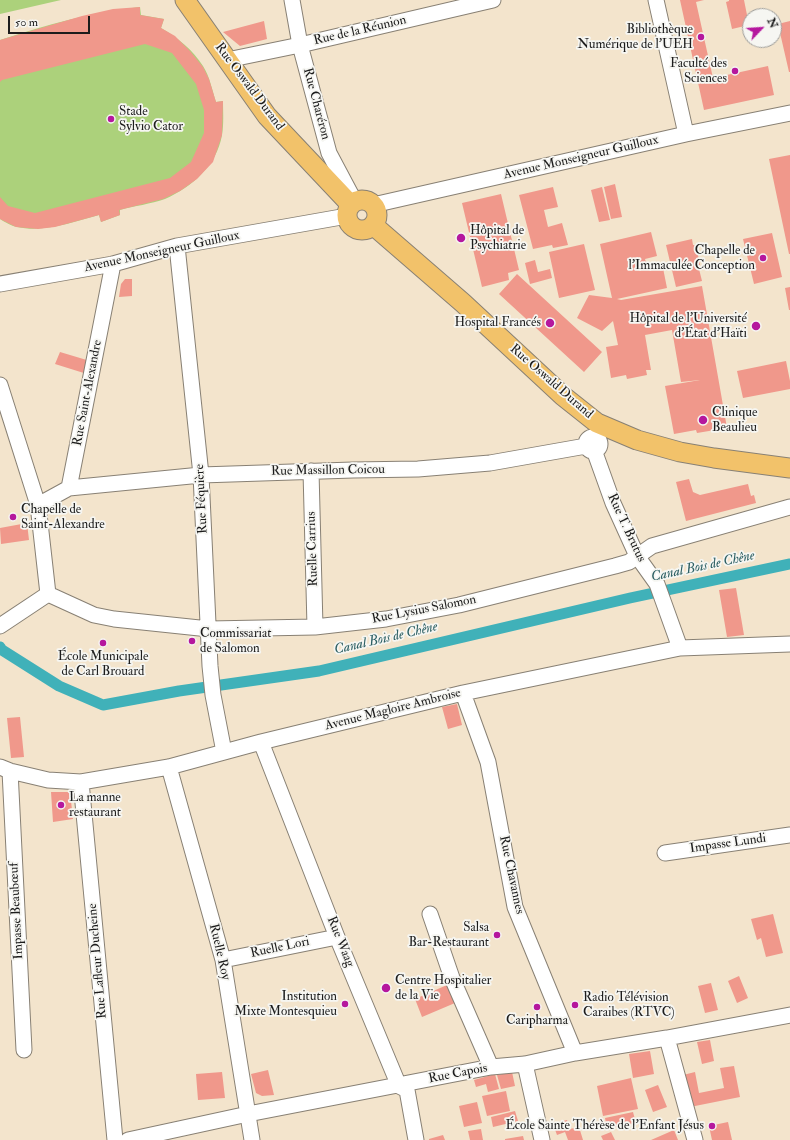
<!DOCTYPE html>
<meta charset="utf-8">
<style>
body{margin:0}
#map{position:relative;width:790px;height:1140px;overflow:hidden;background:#f3e4cc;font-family:"IM FELL Double Pica",serif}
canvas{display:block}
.north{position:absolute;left:742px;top:8px;width:40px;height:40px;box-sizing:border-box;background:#f6f6f2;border:1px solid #9f9f9c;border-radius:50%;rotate:65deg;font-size:11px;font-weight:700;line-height:16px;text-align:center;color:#1c1c1c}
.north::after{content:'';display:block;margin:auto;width:14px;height:18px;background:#b5179e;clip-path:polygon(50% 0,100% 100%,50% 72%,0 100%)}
.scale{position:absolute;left:8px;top:16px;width:82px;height:18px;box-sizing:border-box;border:2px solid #1c1c1c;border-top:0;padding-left:5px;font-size:12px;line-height:14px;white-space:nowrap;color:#1c1c1c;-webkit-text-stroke:3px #f6f6f2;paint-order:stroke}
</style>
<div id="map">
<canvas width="790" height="1140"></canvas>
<div class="north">N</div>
<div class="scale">50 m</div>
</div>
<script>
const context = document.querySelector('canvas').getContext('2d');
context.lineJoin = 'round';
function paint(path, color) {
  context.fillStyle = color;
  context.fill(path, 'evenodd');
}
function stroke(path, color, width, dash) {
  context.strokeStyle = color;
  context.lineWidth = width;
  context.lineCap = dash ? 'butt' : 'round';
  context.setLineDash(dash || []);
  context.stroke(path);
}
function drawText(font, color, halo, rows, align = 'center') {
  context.font = font + ' "IM FELL Double Pica",serif';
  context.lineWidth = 3.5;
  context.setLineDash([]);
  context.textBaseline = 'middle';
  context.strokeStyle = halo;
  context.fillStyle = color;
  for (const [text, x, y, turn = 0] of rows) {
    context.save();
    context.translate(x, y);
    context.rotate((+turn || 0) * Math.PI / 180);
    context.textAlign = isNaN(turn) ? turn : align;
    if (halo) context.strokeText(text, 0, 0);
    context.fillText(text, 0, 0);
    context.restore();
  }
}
paint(new Path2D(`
 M0 0H61L0 14Z
 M140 7 141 15 164 19 161 28C178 38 193 50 203 66 210 77 212 90 216 102L223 101C223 112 224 124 222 135 217 165 192 187 165 199 151 204 134 206 120 210V215L101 222 99 215C73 222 44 233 17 227 11 226 5 222 0 219V40C46 25 92 12 140 7Z`), '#acd17b');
stroke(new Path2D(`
 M0 647 2 650 59 686 103 705 179 691 319 671 630 598 790 564`), '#40b1b9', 11);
paint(new Path2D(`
 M680 0H704L696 2 713 78 768 66 774 95 704 110Z
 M729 0H744L749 25 732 29 726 2 729 1Z
 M140 7V15L164 19 161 28 175 36 190 51 203 67 209 79 216 102 223 101 222 135 213 162 197 179 180 191 163 199 119 210 120 215 101 222 99 215 55 227 38 229 16 227 0 219V197L8 206 35 213 170 178 191 162 204 133V110L196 84 172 53 145 44 2 80 0 82V40L82 16 113 9Z
 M264 21 267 39 240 46 223 32Z
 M790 21V72H789L778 24Z
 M790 155V254H789L769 159Z
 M615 184 622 217 611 219 604 187Z
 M553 187 558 207 544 210 548 227 562 223 568 245 553 248 552 245 533 249 519 195Z
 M602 187 610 220 599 222 591 190Z
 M501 194 519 270 508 273 509 280 482 287 462 203Z
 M651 232 657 256 645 259 647 266 662 263 667 288 617 299 621 300 702 286 727 428 697 433 696 430 674 434 665 386 700 380 681 382 672 330 645 335 651 370H646L647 375 627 379 626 375 611 378 606 347 618 345 613 321 602 331 577 318 589 295 612 298 600 244Z
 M772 233 782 277 754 284 743 239Z
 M692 239 693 245H696L700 265H698L702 281 676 287 666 245Z
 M584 244 595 290 559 298 549 252Z
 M535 260 538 272 550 269 552 278 530 284 525 263Z
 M517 274 602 352 584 372 499 294Z
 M125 279H132V296L119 297 121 284Z
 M790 287V310H789L785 288Z
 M60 352 90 361 87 374 55 364Z
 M786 361 790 381V389L743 398 737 371Z
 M689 479 693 492 700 495 748 484 751 496 754 495 756 503 686 521 676 482Z
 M27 523 29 540 1 544 0 528Z
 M736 588 744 635 727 637 719 590Z
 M457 704 462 725 448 729 442 707Z
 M20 717 24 757 11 758 7 718Z
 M51 792H70L73 819 53 822Z
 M773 914 783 953 766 957 761 938 757 940 751 919Z
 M739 976 748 998 737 1003 728 981Z
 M711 983 718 1010 705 1013 698 986Z
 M447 985 455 1003 422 1017 415 999Z
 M710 1040 714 1061 702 1064 697 1042Z
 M650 1051 654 1074 633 1078 629 1054Z
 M734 1066 740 1097 690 1107 683 1075 695 1072 699 1093 724 1088 720 1068Z
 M268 1070 274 1095 262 1096 256 1093 251 1074Z
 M222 1072 225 1098 198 1100 196 1074Z
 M512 1072 515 1086 501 1089 497 1075Z
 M495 1074 499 1089 488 1092 486 1084 476 1087 474 1080Z
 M631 1078 638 1109 603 1116 597 1086Z
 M658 1085 667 1107 653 1112 645 1090Z
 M506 1091 510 1111 487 1116 482 1096Z
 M477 1102 482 1123 464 1127 459 1106Z
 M515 1111 518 1121 493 1127 491 1117Z
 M633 1112 636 1123 607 1129 605 1118Z
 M567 1120 570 1129 579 1127 583 1140H568L565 1132 557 1135 553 1124Z
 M728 1122 732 1140H712L709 1126Z
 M481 1129 483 1140H470L468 1131Z
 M674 1130 678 1140H651Z
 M611 1132 615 1140H603L601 1136Z
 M443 1135 445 1140H429V1139Z
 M523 1136 524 1140H505V1139Z`), '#f0988b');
const minor = new Path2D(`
 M292 0 300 45 329 153 355 202
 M656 0 686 134
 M227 60 300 45 493 0
 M373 205 686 134 790 113
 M177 246 201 475 210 666 213 695 224 752
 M0 284 113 264 177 246 347 216
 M0 385 38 505 48 594 0 626
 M586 444a7 7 0 1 1 14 0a7 7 0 1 1-14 0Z
 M594 450 613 503 637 556 657 584 680 648
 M311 471 315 627
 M69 488 201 475 353 470 418 469 490 463 586 446
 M38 505 69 488 113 264
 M48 594 94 615 114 619 209 629 315 627 386 619 459 605 615 566 629 562 652 546 790 507
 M463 693 488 762 515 907 575 1053
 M261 742 337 937 399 1086 407 1090 416 1140
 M0 767 10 771 48 780 81 782 169 767 261 742 463 693 680 648 790 644
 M169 767 223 960 252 1140
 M10 771 24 1050
 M81 782 115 1140
 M665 853 790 835
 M430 914 452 978 491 1067
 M223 960 337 937
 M667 1038 695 1140
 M525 1064 542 1140
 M128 1140 248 1114 491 1067 525 1064 575 1053 667 1038 790 1015`);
const major = new Path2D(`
 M185 0 267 116 351 205
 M347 215a15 15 0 1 1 30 0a15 15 0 1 1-30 0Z
 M373 225 463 303 563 396 597 423 637 440 680 452 714 458 790 468`);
stroke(minor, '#888074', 17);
stroke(major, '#888074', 21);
stroke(minor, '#fff', 15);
stroke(major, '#f2c26a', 19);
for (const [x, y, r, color] of [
 [701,37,4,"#b5179e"],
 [735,71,4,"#b5179e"],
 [111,119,4,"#b5179e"],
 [461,238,5,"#b5179e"],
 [763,258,4,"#b5179e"],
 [550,323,5,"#b5179e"],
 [756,326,5,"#b5179e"],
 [703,420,5,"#b5179e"],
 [13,517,4,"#b5179e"],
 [192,641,4,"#b5179e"],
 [103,643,4,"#b5179e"],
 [61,805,4,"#b5179e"],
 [497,935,4,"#b5179e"],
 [386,988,5,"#b5179e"],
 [345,1004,4,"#b5179e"],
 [575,1005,4,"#b5179e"],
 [537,1007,4,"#b5179e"],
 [712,1126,4,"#b5179e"]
]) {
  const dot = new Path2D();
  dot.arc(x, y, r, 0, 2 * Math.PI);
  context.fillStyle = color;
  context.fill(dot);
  stroke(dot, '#f6f6f2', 1.5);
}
drawText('13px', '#1c1c1c', '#f6f6f2', [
 ["Bibliothèque",693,30],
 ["Numérique de l'UEH",693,45],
 ["Faculté des",727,64],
 ["Sciences",727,79],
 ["Stade",119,112,"left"],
 ["Sylvio Cator",119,127,"left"],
 ["Hôpital de",470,231,"left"],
 ["Psychiatrie",470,246,"left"],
 ["Chapelle de",755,251],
 ["l'Immaculée Conception",755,266],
 ["Hôpital de l'Université",747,319],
 ["d'État d'Haïti",747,334],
 ["Hospital Francés",541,323],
 ["Clinique",712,413,"left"],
 ["Beaulieu",712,428,"left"],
 ["Chapelle de",21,510,"left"],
 ["Saint-Alexandre",21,525,"left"],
 ["Commissariat",200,634,"left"],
 ["de Salomon",200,649,"left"],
 ["École Municipale",103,657,"center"],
 ["de Carl Brouard",103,672,"center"],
 ["La manne",69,798,"left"],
 ["restaurant",69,813,"left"],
 ["Salsa",489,928],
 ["Bar-Restaurant",489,943],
 ["Centre Hospitalier",395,981,"left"],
 ["de la Vie",395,996,"left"],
 ["Institution",337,997],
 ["Mixte Montesquieu",337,1012],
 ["Radio Télévision",583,998,"left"],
 ["Caraibes (RTVC)",583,1013,"left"],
 ["Caripharma",537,1021,"center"],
 ["École Sainte Thérèse de l’Enfant Jésus",704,1126]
], 'right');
drawText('13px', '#1c1c1c', '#f6f6f2', [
 ["Rue de la Réunion",360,31,-13],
 ["Rue Oswald Durand",249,87,53],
 ["Rue Charéron",316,104,75],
 ["Avenue Monseigneur Guilloux",581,158,-13],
 ["Avenue Monseigneur Guilloux",162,252,-12],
 ["Rue Oswald Durand",551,382,41],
 ["Rue Saint-Alexandre",88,393,-79],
 ["Rue Massillon Coicou",328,471,-1],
 ["Rue Féquière",202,499,-93],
 ["Rue T. Brutus",626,528,65],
 ["Ruelle Carrius",313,549,-92],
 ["Rue Lysius Salomon",424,610,-11],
 ["Avenue Magloire Ambroise",393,710,-14],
 ["Impasse Lundi",728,844,-8],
 ["Rue Chavannes",511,875,78],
 ["Impasse Beaubœuf",17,911,-93],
 ["Rue Waag",340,942,68],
 ["Ruelle Lori",280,948,-12],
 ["Ruelle Roy",219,952,77],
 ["Rue Lafleur Ducheine",98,961,-95],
 ["Rue Capois",458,1074,-11]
]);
drawText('italic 14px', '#2c5f63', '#f6f6f2', [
 ["Canal Bois de Chêne",703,567,-12],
 ["Canal Bois de Chêne",386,639,-13]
]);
</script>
